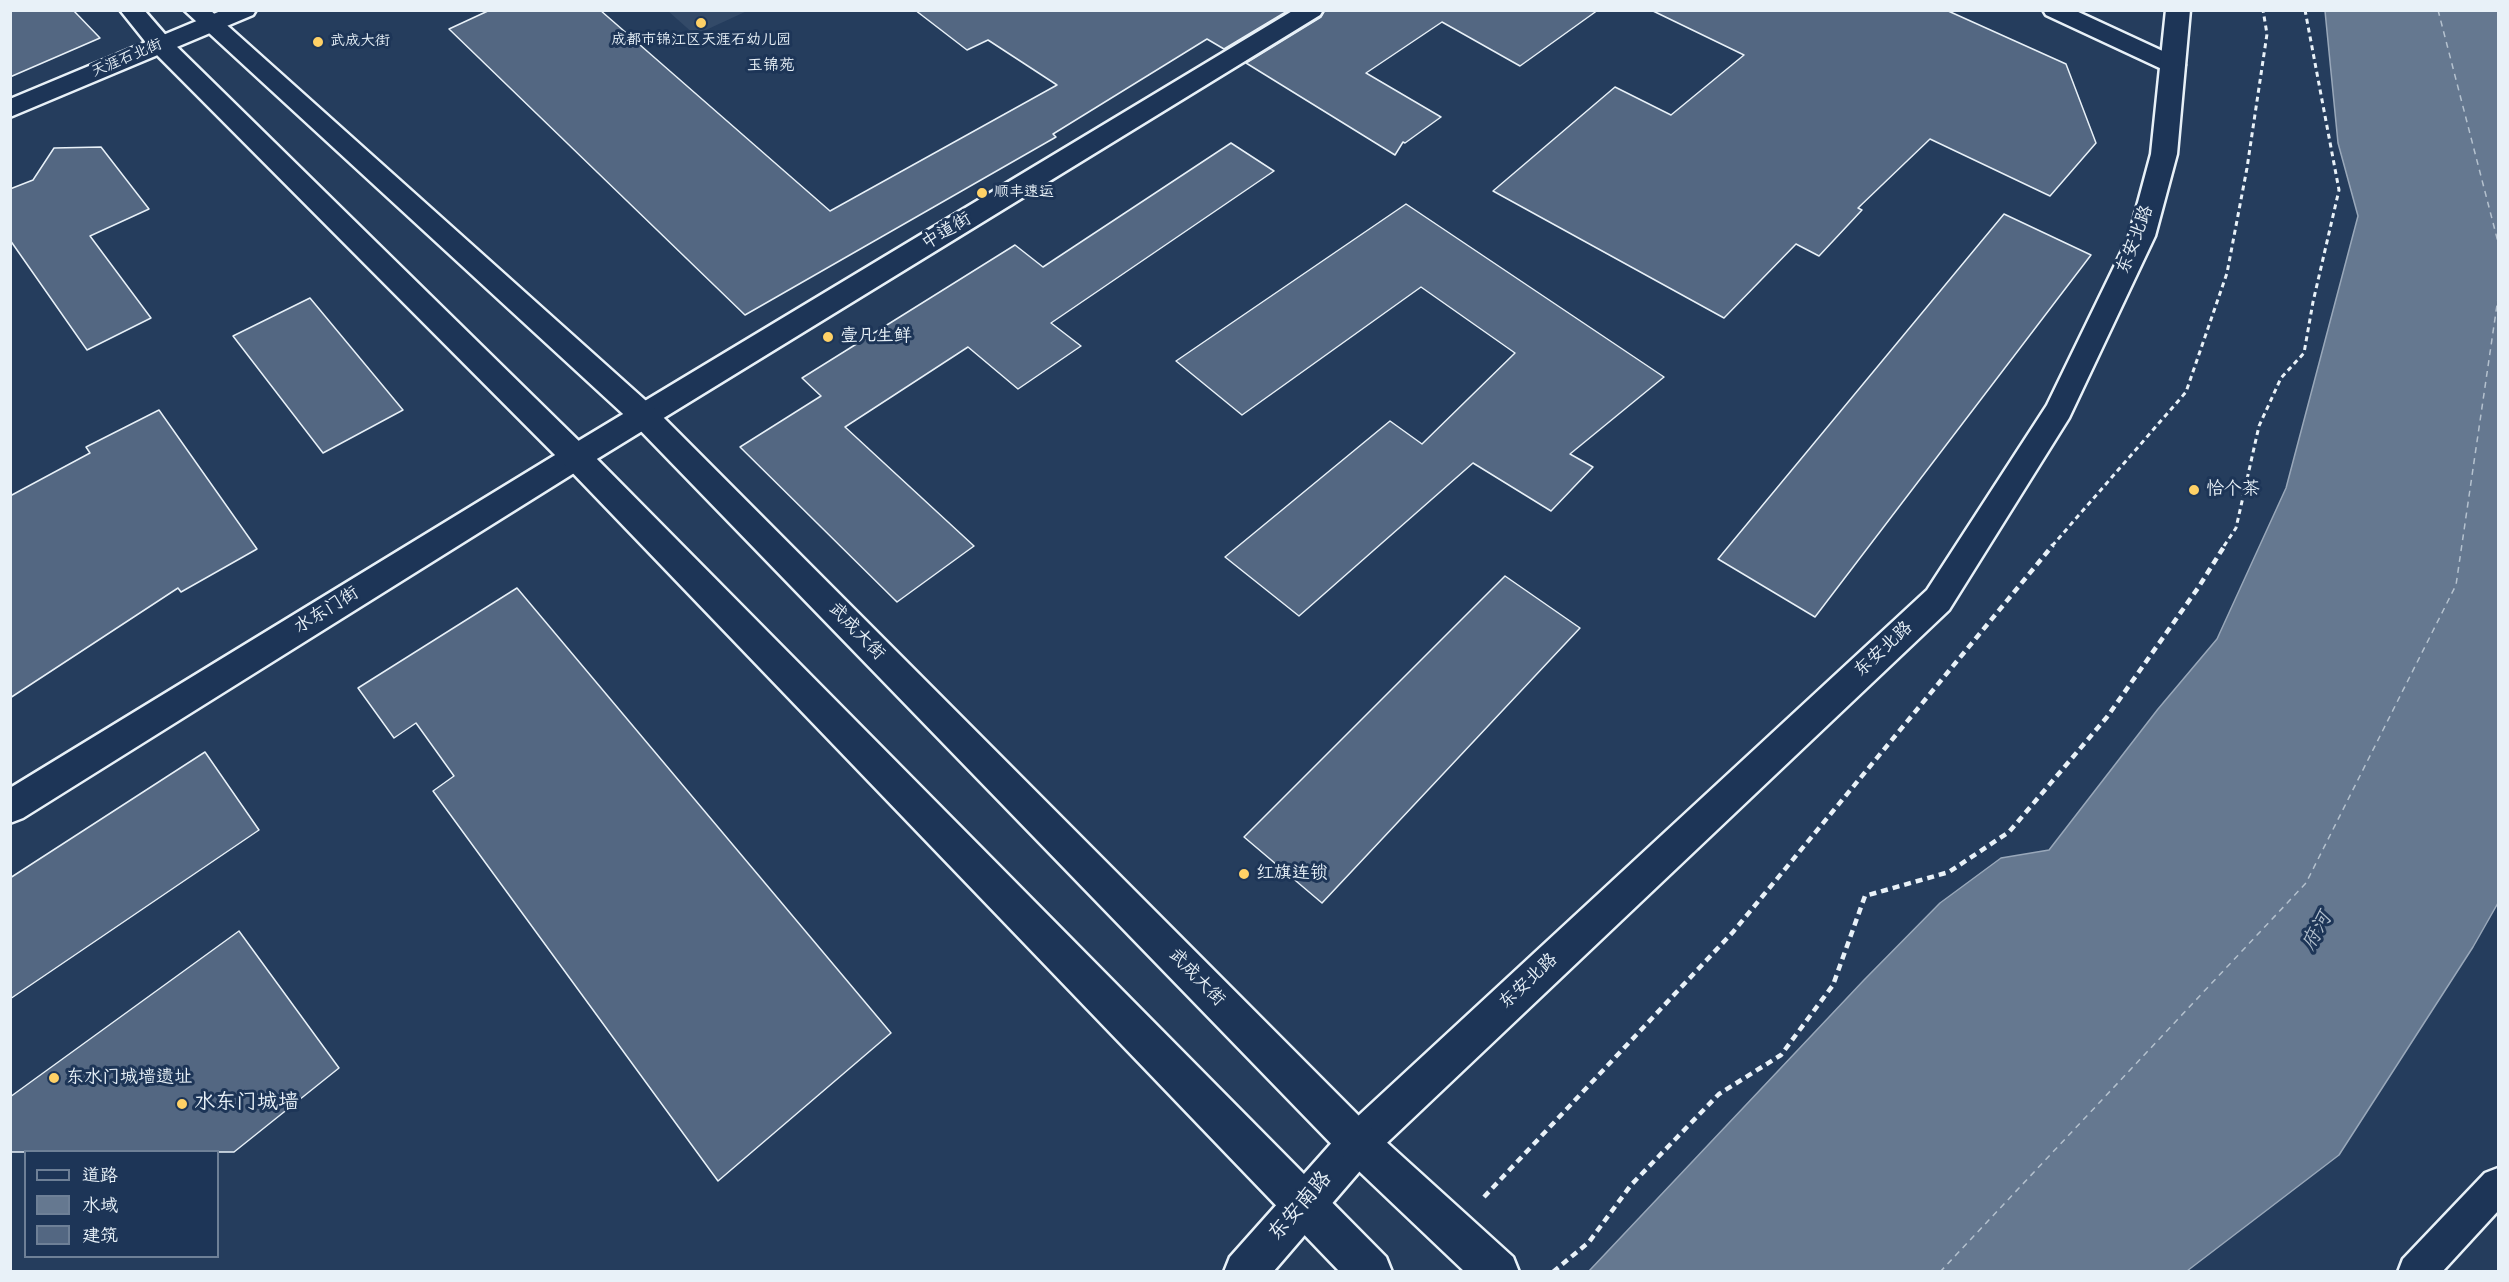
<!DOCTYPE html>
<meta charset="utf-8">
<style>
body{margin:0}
#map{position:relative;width:2509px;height:1282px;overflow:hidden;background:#253d5d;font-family:Mynerve,"LXGW WenKai TC",sans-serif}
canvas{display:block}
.frame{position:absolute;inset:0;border:12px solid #e8f1f8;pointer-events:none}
.legend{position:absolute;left:24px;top:1150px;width:195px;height:108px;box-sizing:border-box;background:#1d3557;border:2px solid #6e8097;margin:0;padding:8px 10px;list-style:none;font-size:18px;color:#e8f1f8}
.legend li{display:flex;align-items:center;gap:12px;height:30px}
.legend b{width:30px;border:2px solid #6e8097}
</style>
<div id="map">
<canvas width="2509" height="1282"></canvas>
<div class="frame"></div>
<ul class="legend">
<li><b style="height:8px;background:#1d3557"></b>道路</li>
<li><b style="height:16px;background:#657890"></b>水域</li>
<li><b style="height:16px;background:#536782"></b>建筑</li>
</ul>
</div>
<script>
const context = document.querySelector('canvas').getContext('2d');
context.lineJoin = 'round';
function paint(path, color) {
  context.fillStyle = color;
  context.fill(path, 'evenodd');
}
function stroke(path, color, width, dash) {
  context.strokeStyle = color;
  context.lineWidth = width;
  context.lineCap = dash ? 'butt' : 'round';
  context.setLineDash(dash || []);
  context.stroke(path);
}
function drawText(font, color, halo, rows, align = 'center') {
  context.font = font + ' Mynerve,"LXGW WenKai TC",sans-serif';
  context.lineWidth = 6;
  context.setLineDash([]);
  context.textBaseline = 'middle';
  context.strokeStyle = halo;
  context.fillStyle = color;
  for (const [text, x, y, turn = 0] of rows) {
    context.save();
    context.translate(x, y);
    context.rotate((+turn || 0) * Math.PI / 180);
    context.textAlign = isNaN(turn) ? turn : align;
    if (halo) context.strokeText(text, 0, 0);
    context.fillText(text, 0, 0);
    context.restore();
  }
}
paint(new Path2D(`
 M668 11H747L695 35Z`), '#334a68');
const water = new Path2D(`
 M2325 11H2498V903L2473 947 2339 1155 2187 1271H1589L1864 980 1940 903 2001 858 2049 850 2158 709 2217 639 2286 488 2358 216 2338 143Z`);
paint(water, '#657890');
stroke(water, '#99a8ba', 1.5);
stroke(new Path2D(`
 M2438 10 2498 242
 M1940 1272 2306 883 2456 585 2498 298`), '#b4c1ce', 1.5, [6, 5]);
const building = new Path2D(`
 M10 10H73L100 38 10 77Z
 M490 10H600L830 211 1057 85 988 40 967 50 915 10H1289L1224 49 1207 39 1053 134 1056 137 745 315 449 29Z
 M1325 10H1598L1520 66 1442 22 1366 73 1441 117 1405 143 1403 142 1395 155 1246 63 1321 17Z
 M1651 10H1946L2066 64 2096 143 2050 196 1930 139 1858 208 1862 210 1819 256 1796 244 1724 318 1493 191 1615 87 1671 115 1744 55Z
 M1231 143 1274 171 1051 323 1081 346 1018 389 968 347 845 427 974 546 897 602 740 447 821 396 802 378 1015 245 1043 267Z
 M101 147 149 209 90 236 151 318 87 350 10 240V189L33 180 54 148Z
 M1406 204 1664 377 1570 454 1593 467 1551 511 1473 463 1299 616 1225 557 1390 421 1422 444 1515 353 1421 287 1242 415 1176 361Z
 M2004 214 2091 255 1815 617 1718 559Z
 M310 298 403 410 323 453 233 336Z
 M159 410 257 549 181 592 178 588 10 698V496L90 453 86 447Z
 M1505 576 1580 628 1322 903 1244 837Z
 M517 588 891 1033 718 1181 433 791 454 776 416 723 394 738 358 688Z
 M205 752 259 830 10 999V878Z
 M239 931 339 1068 234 1152H10V1097Z`);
paint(building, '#536782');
stroke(building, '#e8f1f8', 1.5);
const pedestrian = new Path2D(`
 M2498 1168V1211L2442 1272H2398L2403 1259 2485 1173Z`);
const minor = new Path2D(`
 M223 10H256L253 15 10 117V99Z
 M1294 10H1323L1320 15 587 465 23 818 10 823V788L565 449Z
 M2043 10H2074L2182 60 2185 65 2182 70 2173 73 2164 70 2046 15Z`);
const tertiary = new Path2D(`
 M2166 10H2190L2177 154 2155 236 2069 418 1949 610 1372 1157 1273 1272H1224L1230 1257 1344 1129 1927 590 2047 405 2129 236 2151 154Z`);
const secondary = new Path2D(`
 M120 10H144L170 40 587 449 1386 1257 1392 1272H1340L565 465 152 50Z
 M184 10H210L654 408 1372 1129 1513 1257 1519 1272H1465L1344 1157 634 424Z`);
stroke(pedestrian, '#e8f1f8', 5);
stroke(minor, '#e8f1f8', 5);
stroke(tertiary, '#e8f1f8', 5);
stroke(secondary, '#e8f1f8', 5);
stroke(new Path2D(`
 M2052 546 2186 392 2227 273 2247 168 2267 34 2263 10
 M2224 546 2236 528 2259 426 2281 378 2304 353 2313 302 2339 190 2305 10`), '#e8f1f8', 3, [5, 4]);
stroke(new Path2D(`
 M1484 1197 1733 932 2053 545
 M1553 1272 1589 1242 1631 1185 1719 1094 1781 1055 1833 985 1865 896 1949 872 2009 832 2107 717 2198 588 2225 545`), '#e8f1f8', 4.5, [7, 5]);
paint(pedestrian, '#1d3557');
paint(minor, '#1d3557');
paint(tertiary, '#1d3557');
paint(secondary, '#1d3557');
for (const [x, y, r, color] of [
 [701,23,6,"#ffd166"],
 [318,42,6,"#ffd166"],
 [982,193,6,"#ffd166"],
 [828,337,6,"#ffd166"],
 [2194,490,6,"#ffd166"],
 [1244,874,6,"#ffd166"],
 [54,1078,6,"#ffd166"],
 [182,1104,6,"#ffd166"]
]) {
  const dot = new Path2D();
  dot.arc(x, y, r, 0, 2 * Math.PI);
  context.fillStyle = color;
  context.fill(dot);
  stroke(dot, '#1d3557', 2);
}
drawText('15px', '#e8f1f8', '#1d3557', [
 ["成都市锦江区天涯石幼儿园",701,41,"center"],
 ["武成大街",330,42],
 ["顺丰速运",994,193]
], 'left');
drawText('15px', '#e8f1f8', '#1d3557', [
 ["天涯石北街",127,59,-23]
]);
drawText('16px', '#e8f1f8', '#1d3557', [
 ["玉锦苑",771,67]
]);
drawText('18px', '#e8f1f8', '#1d3557', [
 ["中道街",947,232,-31],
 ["东安北路",2136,240,-69],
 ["水东门街",327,611,-32],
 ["武成大街",856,632,46],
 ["东安北路",1884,650,-43],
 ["武成大街",1196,978,46],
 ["东安北路",1529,982,-43]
]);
drawText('18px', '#e8f1f8', '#1d3557', [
 ["壹凡生鲜",840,337],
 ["恰个茶",2206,490],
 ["红旗连锁",1256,874],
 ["东水门城墙遗址",66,1078]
], 'left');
drawText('italic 20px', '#b4c1ce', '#1d3557', [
 ["府河",2318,932,-61]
]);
drawText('21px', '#e8f1f8', '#1d3557', [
 ["水东门城墙",194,1104]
], 'left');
drawText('21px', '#e8f1f8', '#1d3557', [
 ["东安南路",1301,1207,-49]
]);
</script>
